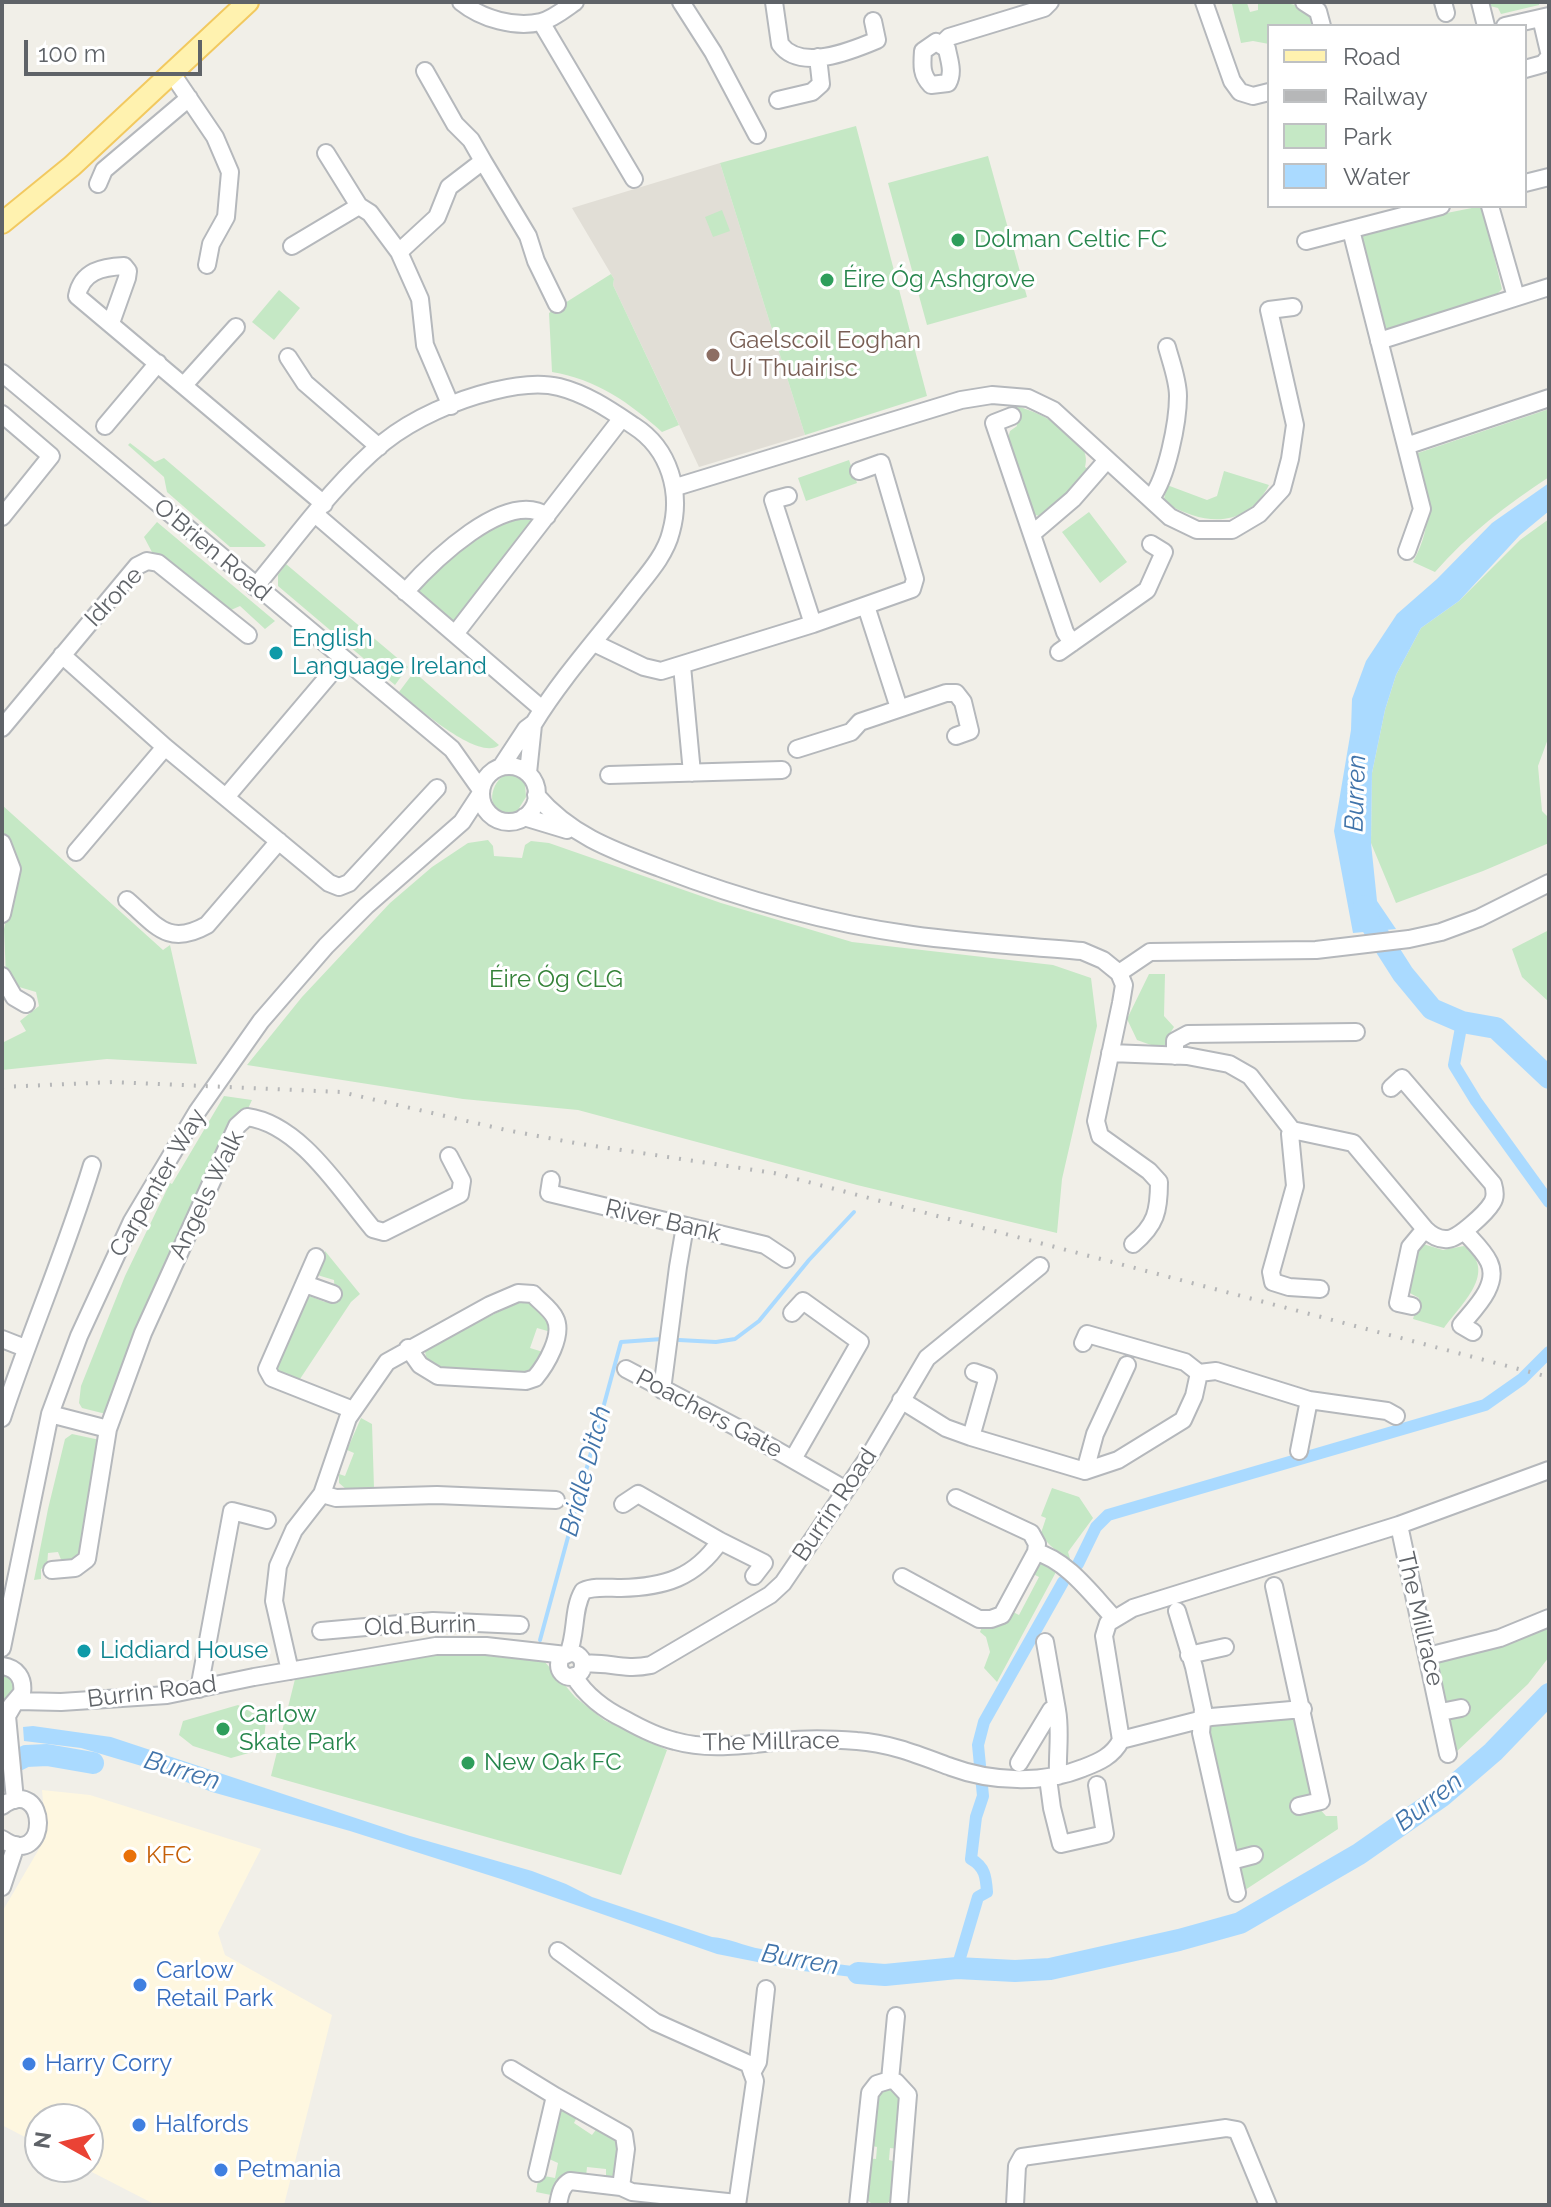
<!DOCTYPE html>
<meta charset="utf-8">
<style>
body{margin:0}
#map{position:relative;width:1551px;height:2207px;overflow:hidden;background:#f1efe8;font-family:Raleway,sans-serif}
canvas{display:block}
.frame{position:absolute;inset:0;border:4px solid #5f6368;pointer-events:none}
.legend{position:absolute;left:1267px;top:24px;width:260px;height:184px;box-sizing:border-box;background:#fff;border:2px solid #bfc1c3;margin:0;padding:10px 14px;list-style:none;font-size:24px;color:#5f6368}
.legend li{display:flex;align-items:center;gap:16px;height:40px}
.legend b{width:40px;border:2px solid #bfc1c3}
.north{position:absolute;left:24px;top:2103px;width:80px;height:80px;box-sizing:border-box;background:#fff;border:2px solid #bfc1c3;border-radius:50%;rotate:278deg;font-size:22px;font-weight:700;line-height:32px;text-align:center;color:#5f6368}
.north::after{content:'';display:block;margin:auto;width:28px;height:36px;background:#ea4335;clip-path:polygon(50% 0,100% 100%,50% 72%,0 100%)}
.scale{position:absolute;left:24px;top:40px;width:178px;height:36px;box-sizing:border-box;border:4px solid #5f6368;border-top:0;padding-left:10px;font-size:24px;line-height:28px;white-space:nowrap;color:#5f6368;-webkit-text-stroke:6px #fff;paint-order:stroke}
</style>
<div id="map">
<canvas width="1551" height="2207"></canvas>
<div class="frame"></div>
<ul class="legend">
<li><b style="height:10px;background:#fff2af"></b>Road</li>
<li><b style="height:10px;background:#b6b7b8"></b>Railway</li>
<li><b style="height:22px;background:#c5e8c5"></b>Park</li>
<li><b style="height:22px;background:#aadaff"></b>Water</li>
</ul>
<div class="north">N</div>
<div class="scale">100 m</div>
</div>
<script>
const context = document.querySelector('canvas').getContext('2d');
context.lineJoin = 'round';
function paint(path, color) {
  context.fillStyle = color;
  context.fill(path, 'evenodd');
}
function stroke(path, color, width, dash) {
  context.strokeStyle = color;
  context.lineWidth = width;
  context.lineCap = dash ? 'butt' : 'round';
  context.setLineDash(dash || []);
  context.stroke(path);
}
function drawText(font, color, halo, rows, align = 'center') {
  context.font = font + ' Raleway,sans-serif';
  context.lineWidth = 6;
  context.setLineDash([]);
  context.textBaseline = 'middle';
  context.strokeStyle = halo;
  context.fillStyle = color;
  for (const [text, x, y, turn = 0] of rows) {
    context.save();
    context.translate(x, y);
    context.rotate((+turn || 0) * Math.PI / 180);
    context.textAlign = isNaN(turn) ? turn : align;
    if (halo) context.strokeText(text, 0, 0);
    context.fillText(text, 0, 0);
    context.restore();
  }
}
paint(new Path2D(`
 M42 1790 90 1795 261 1849 218 1933 225 1955 332 2015 284 2205H156L82 2167H88V2119H40V2145L2 2125V1912L46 1837Z`), '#fef7e0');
paint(new Path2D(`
 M720 163 805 435 699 467 613 285 614 279 572 208Z`), '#e1ded6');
paint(new Path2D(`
 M1236 2 1247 3 1250 12 1258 10V2C1280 2 1308 0 1316 26H1269V44L1253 41 1241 43 1232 4Z
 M1489 2H1539V5L1501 14 1498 8 1490 6Z
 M856 126 927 396 805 435 720 163Z
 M988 156 1027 297 927 325 888 183Z
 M1482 206 1502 289 1495 296 1385 330 1380 328 1359 243 1361 235 1366 229Z
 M722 210 730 231 713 237 705 217Z
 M611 274 614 279 613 285 679 425 662 432C630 403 596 379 552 372L549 313Z
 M279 290 300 308 274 340 252 322Z
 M1012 405C1036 410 1095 437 1085 467L1088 469C1077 487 1058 507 1039 516L1032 514 1007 442 1010 431 1017 426Z
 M1549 409V477C1507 505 1468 534 1435 572L1413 562C1436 520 1426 497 1415 454Z
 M130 443 155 462 164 458 266 545 264 547H230L167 492 164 477 128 445Z
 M849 460 857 483 806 501 798 478Z
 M1224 471 1269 485C1253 516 1225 526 1192 515 1181 511 1171 508 1164 499L1167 485 1207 500 1217 496Z
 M1089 512 1127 562 1100 583 1062 532Z
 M530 515 535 521 456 621 452 622 420 596V584L451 554 498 523Z
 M1549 519V736L1538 766 1542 811 1549 818V843L1483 871 1396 903 1371 843 1372 773 1385 710 1396 675 1421 628 1459 601 1520 540Z
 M157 522 275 621 265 629 240 606 231 610 226 609 164 556 153 554 144 537Z
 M286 564 408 667 395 685 278 586V575Z
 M414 672 499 745C479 762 416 706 399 692Z
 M507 773 517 774 525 784 526 797 516 813 506 817C485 808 490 783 507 773Z
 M2 805 163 950 170 945 197 1064 107 1059 2 1070V1043L26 1031 20 1021 39 1006 36 992 9 984 6 976 4 929 10 902 14 852 2 835Z
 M488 840 493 846 494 856 522 858 525 845 531 841 549 843 721 903 852 942 1053 965 1091 978 1097 1026 1062 1179 1057 1233 857 1185 578 1110 463 1099 247 1065 302 997 390 903 432 867 468 843Z
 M1549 930V1002L1522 977 1512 949Z
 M1149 974H1165L1164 1016 1174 1027 1169 1035V1045H1151L1137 1040 1127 1019Z
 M224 1096 252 1100 106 1414 82 1408 79 1403 81 1386 125 1276 170 1183 172 1184Z
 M1423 1244 1443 1250 1464 1246C1499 1272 1461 1304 1444 1328L1413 1319 1419 1298 1408 1292 1418 1250Z
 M325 1251 360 1294 351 1302 300 1379 273 1369 307 1295 325 1302 335 1295 334 1280 314 1274Z
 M523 1300C537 1303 549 1319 551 1332L537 1328 530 1348 543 1352 535 1374 437 1373 428 1364 424 1348Z
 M361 1418 372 1424 374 1488 346 1489 339 1483V1474L345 1476 354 1453 347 1450Z
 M72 1434 100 1440 83 1552 78 1560 62 1562 58 1552 48 1553 47 1566 41 1569V1579L34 1580 48 1509 65 1439Z
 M1052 1488 1079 1497 1093 1518 1068 1552 1071 1562C1060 1552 1048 1547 1041 1533L1046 1518 1041 1516Z
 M1042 1563H1048L1056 1572 997 1682 984 1668 990 1652 986 1637 980 1632 983 1624 1011 1611 1019 1615 1039 1577 1031 1573Z
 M1549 1623V1657L1528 1684 1454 1754 1437 1668 1441 1660Z
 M452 1652 545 1662 575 1697 604 1720 667 1750 621 1875 271 1776 296 1675Z
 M2 1672 12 1675 16 1691 4 1702H2Z
 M238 1705 266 1720 263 1749 231 1758 193 1746 179 1735 183 1721Z
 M1294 1715 1299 1719 1318 1807 1326 1816H1337L1338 1829 1242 1892C1240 1877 1244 1859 1233 1848L1207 1735 1210 1724Z
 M885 2089 895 2090 902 2097 899 2149 890 2148 889 2160 897 2162 892 2200 886 2204 871 2203 863 2197 867 2158 876 2159 877 2147 868 2145 876 2095Z
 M565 2109 578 2115 574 2123 592 2135 598 2127C623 2143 620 2144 617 2173L606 2179V2169L587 2167 586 2177 556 2196 536 2192 539 2175 555 2178 558 2163 547 2158 559 2110Z`), '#c5e8c5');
paint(new Path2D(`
 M1549 483V511L1520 535 1459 601 1421 628 1396 675 1385 710 1372 773 1371 843 1377 901 1396 929 1353 933 1334 831 1351 730 1352 699 1366 661 1397 614 1437 579 1492 523Z
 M33 1726 111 1737 410 1836 532 1871 566 1884 592 1897 712 1937C729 1938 744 1946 761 1949 802 1958 844 1968 886 1968L885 1981 803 1971 717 1954 504 1880 350 1831 212 1792 155 1770 81 1748 24 1741 23 1727Z`), '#aadaff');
stroke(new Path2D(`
 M679 1340 716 1342 735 1339 759 1321 809 1260 854 1212
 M540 1640 621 1342 662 1339`), '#aadaff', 4);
stroke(new Path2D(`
 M1462 1022 1454 1065 1476 1101 1549 1202
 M1078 1564 1096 1527 1108 1515 1485 1405 1522 1379 1549 1352
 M957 1968 978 1897 987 1892C986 1877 985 1867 971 1859L976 1817 983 1796 978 1745 984 1722 1063 1582`), '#aadaff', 12);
stroke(new Path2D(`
 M1364 906 1366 916 1403 974 1432 1009 1462 1022 1496 1028 1549 1078
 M2 1768 26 1756 47 1755 93 1763
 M858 1973 885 1975 957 1968 1015 1971 1050 1969 1179 1940 1240 1923 1359 1854 1442 1796 1493 1752 1549 1694`), '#aadaff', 22);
const minor = new Path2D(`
 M461 2C482 19 515 28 541 22 553 19 565 9 575 2
 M681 2 713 52 757 135
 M774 2 780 44C800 72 851 51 877 40L873 21
 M1204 2 1232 81 1240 92 1253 96 1269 92
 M1304 2 1318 11 1322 26
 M1443 2 1446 13
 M1480 2 1486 26
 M1541 18 1549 52
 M541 22 634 179
 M1505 26 1549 16
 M936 42 947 49C949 60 954 72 948 83L931 85C921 75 922 65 923 51Z
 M942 44 949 37 1044 8 1050 2
 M1525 69 1543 64 1549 57
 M425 71 455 124 471 140 483 161
 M171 72 215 137 230 172 226 217 211 244 207 265
 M778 100 812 92 821 84 818 57
 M326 153 359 206 370 213 399 252 420 299 425 345 451 406
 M1525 183 1549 177
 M98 184 104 170 189 98
 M1490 206 1516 297
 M1351 230 1422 509 1407 551
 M1306 241 1441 206
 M292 246 359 206
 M399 252 437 217 449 187 483 161 528 236 536 261 557 304
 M111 323 127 278 128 271 124 266C102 267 82 271 77 296L324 504
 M1379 341 1549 287
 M288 357 305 383 379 447
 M2 373 452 749 481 790
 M184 385 236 327
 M2 414 51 456 2 517
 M1012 416 994 423 1065 632 1072 643
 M105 426 158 363
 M1406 446 1549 398
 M676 487 961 400 992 395 1028 398 1053 410 1170 517 1197 530H1232L1259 514 1282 489 1290 459 1295 425 1269 310 1293 307
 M788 496 773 500 813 624
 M1151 498C1167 478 1178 422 1178 396 1178 380 1171 362 1167 347
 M315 514 542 709
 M1032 534 1073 499 1107 460
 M255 587C295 539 336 481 384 442 414 418 456 400 493 391 513 386 539 382 559 387 587 394 610 410 634 426 670 449 682 493 671 532 665 557 644 578 629 598 597 639 561 679 534 723L526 729 501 767
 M405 592C431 563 506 488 547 516
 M866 606 899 708
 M455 634 622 418
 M594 643 644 667 661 671 813 624 912 589 915 579 881 463 859 471
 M1059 652 1147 590 1164 552 1151 544
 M62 655 165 747 329 883 339 887 349 883 437 788
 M682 666 692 773
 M2 728 137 566 147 561 158 563 248 635
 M797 749 851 732 860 722 946 693H956L963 702 970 731 956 736
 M481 794a28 28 0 1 1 56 0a28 28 0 1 1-56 0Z
 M528 773 533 725
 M609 775 782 770
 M536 795C570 835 612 850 660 868 741 899 827 923 912 935 969 943 1026 946 1082 951L1103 960 1119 973 1150 952 1316 950 1409 939 1441 932 1479 918 1549 883
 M226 797 343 659
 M524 817 567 830
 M2 843 12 869 2 914
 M76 852 165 747
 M127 900C156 925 168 947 207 925L279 841
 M1119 973 1124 985 1121 1003 1096 1121 1100 1136 1149 1171 1159 1182C1159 1211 1156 1225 1133 1244
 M2 976 14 997 26 1004
 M1110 1053 1187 1056 1229 1064 1250 1076 1292 1130 1353 1143 1425 1229 1410 1247 1398 1303 1412 1306
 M1175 1056V1041L1188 1034 1356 1032
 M1391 1088 1402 1078 1493 1184C1495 1191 1496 1197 1492 1203 1486 1213 1459 1238 1448 1239 1439 1240 1431 1235 1425 1229
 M1292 1130 1290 1134 1295 1186 1271 1272 1273 1282 1289 1287 1320 1289
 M551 1180 549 1193 765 1245 786 1259
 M1464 1231C1472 1240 1484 1251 1489 1262 1500 1285 1474 1309 1461 1325L1473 1332
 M316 1257 267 1369 272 1378 353 1410
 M305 1284 333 1294
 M792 1313 803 1301 860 1342 793 1459
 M2 1339 25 1348
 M1083 1343 1087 1334 1185 1362 1199 1373 1216 1371 1309 1400
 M626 1369 736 1427 846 1490
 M662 1390 678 1267 685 1226
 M901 1400 946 1428 971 1437 1085 1471 1118 1460 1183 1420 1194 1396 1199 1373
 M50 1414 108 1429
 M2 1418C30 1333 66 1251 92 1165
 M971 1437 988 1377 974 1372
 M1299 1451 1309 1400 1387 1411 1396 1416
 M1085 1471 1095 1434 1127 1365
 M322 1494 336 1498 437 1495 556 1500
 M623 1504 638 1494 720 1541 764 1563 754 1576
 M1399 1525 1448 1754
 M1036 1552C1067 1560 1093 1596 1114 1618
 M52 1570 75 1568 87 1559 108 1429 143 1333 237 1126 247 1117C300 1124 340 1190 373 1229L384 1232 460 1194 462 1181 449 1156
 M902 1577 979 1619H991L1002 1615 1036 1552 1037 1544 1031 1533 956 1498
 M1274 1586 1321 1801 1299 1806
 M1177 1611 1194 1667 1203 1709 1201 1733 1237 1893
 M321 1631 433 1621 520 1625
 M1045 1642 1057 1710
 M2 1648 50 1414 79 1336 132 1221 197 1112 261 1021 326 946 366 906 462 822 481 793
 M559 1665a12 12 0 1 1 24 0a12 12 0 1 1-24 0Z
 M568 1654C577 1634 572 1610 583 1591 594 1586 608 1588 621 1588 664 1587 695 1578 720 1541
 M1189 1655 1225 1647
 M1428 1656 1500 1638 1549 1618
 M583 1664C607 1661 623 1671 651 1665L770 1595 783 1583 871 1453 927 1358 1040 1266
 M2 1666C17 1668 24 1678 22 1693L11 1706
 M290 1671 274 1601 278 1566 294 1530 322 1494 348 1418 387 1362 490 1305 518 1293 533 1294C539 1301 551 1309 555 1318 564 1335 546 1365 535 1378L526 1381 438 1376 420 1365 408 1348
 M574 1676C585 1695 605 1710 624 1719 640 1728 658 1737 675 1741 710 1751 748 1744 784 1741 808 1738 833 1739 857 1741 890 1743 921 1756 951 1767 991 1782 1044 1784 1083 1768 1099 1762 1113 1756 1121 1740L1104 1636 1108 1623 1133 1608 1399 1525 1549 1470
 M199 1689 232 1511 267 1520
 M18 1701 61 1702 167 1695 254 1677 436 1646H486L566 1655
 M14 1704 7 1716 15 1800
 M1441 1712 1461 1708
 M1121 1740 1211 1717 1303 1709
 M1019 1763 1051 1710H1057C1061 1731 1057 1754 1058 1776
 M1048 1778 1052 1808 1061 1844 1105 1834 1097 1785
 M2 1806C49 1773 51 1872 2 1839
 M1231 1861 1254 1855
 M2 1887 16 1845
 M558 1951 655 2022 749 2064 755 2081 737 2205
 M511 2069 555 2096
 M752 2073 758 2062 766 1989
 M890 2080 896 2082 908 2095 899 2205
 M537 2173 555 2096 624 2135 626 2149 621 2187
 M558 2205C560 2195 561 2186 570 2181L621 2187 632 2192 737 2203
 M858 2205 870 2093 877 2084 890 2080 896 2016
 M1015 2205 1017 2166 1022 2157 1226 2128 1237 2130 1268 2205`);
const major = new Path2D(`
 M2 223 72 166 248 2`);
stroke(minor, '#b5b8bc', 20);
stroke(major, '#f2c960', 24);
stroke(minor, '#fff', 16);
stroke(major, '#fff2af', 20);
stroke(new Path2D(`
 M2 1087 113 1082 341 1092 506 1130 575 1143 774 1173 1549 1377`), '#b6b7b8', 4, [2, 10]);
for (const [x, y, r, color] of [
 [958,240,8,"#2e9e5b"],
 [827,280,8,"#2e9e5b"],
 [713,355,8,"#8d6e63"],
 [276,653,8,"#0f9aa8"],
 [84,1651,8,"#0f9aa8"],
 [223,1729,8,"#2e9e5b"],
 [468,1763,8,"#2e9e5b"],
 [130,1856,8,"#e8710a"],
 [140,1985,8,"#3f7fe0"],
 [29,2064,8,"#3f7fe0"],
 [139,2125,8,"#3f7fe0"],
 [221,2170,8,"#3f7fe0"]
]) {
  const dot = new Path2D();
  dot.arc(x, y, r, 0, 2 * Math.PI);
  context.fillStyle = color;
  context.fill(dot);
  stroke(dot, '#fff', 3);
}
drawText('24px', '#27864d', '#fff', [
 ["Dolman Celtic FC",974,240],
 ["Éire Óg Ashgrove",843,280],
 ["Carlow",239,1715],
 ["Skate Park",239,1743],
 ["New Oak FC",484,1763]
], 'left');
drawText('24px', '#785e54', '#fff', [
 ["Gaelscoil Eoghan",729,341],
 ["Uí Thuairisc",729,369]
], 'left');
drawText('24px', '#5f6368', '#fff', [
 ["O'Brien Road",212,550,40],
 ["Idrone",114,597,-47],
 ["Carpenter Way",158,1183,-60],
 ["Angels Walk",207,1195,-64],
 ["River Bank",663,1221,13],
 ["Poachers Gate",709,1414,28],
 ["Burrin Road",835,1505,-56],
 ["The Millrace",1420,1619,77],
 ["Old Burrin",420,1626,-2],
 ["Burrin Road",152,1692,-7],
 ["The Millrace",771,1742,-1]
]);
drawText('24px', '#0d838f', '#fff', [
 ["English",292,639],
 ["Language Ireland",292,667],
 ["Liddiard House",100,1651]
], 'left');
drawText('24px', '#348238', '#fff', [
 ["Éire Óg CLG",556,980]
]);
drawText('24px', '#c56008', '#fff', [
 ["KFC",146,1856]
], 'left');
drawText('24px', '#366cbe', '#fff', [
 ["Carlow",156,1971],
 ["Retail Park",156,1999],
 ["Harry Corry",45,2064],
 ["Halfords",155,2125],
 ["Petmania",237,2170]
], 'left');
drawText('italic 26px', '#4174aa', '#fff', [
 ["Burren",1356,793,-88],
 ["Bridle Ditch",586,1471,-75],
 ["Burren",182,1771,17],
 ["Burren",1429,1802,-38],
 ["Burren",800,1960,10]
]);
</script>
